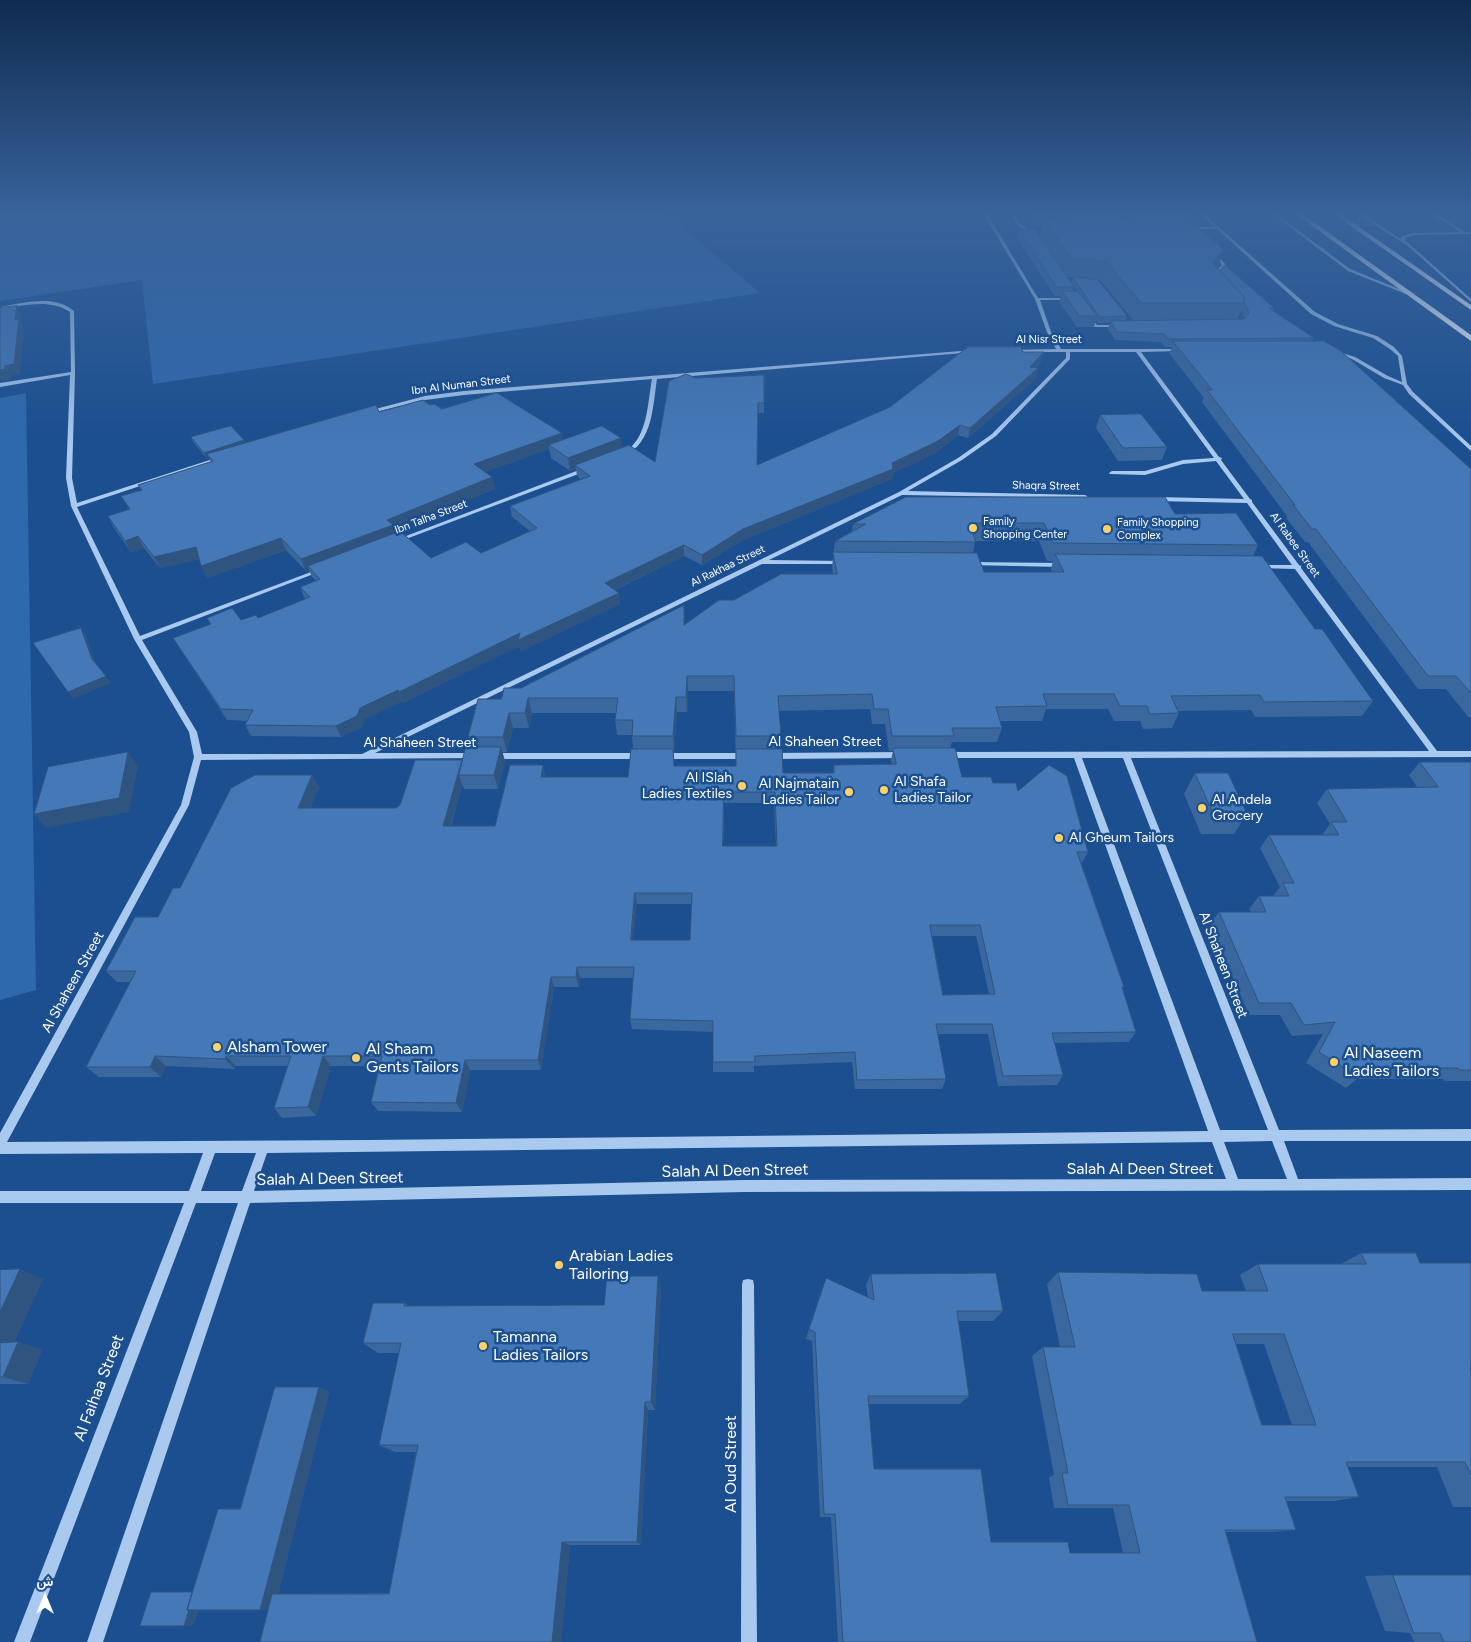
<!DOCTYPE html>
<meta charset="utf-8">
<style>
body{margin:0}
#map{position:relative;width:1471px;height:1642px;overflow:hidden;background:#1b4f8f;font-family:Figtree,Vazirmatn,sans-serif}
canvas{display:block}
.north{position:absolute;left:20px;top:1572px;width:50px;height:50px;-webkit-text-stroke:4px #1b4f8f;paint-order:stroke;rotate:0deg;font-size:14px;font-weight:700;line-height:20px;text-align:center;color:#fff}
.north::after{content:'';display:block;margin:auto;width:18px;height:22px;background:#fff;clip-path:polygon(50% 0,100% 100%,50% 72%,0 100%)}
</style>
<div id="map">
<canvas width="1471" height="1642"></canvas>
<div class="north">ش</div>
</div>
<script>
const context = document.querySelector('canvas').getContext('2d');
context.lineJoin = 'round';
function paint(path, color) {
  context.fillStyle = color;
  context.fill(path, 'evenodd');
}
function stroke(path, color, width, dash) {
  context.strokeStyle = color;
  context.lineWidth = width;
  context.lineCap = dash ? 'butt' : 'round';
  context.setLineDash(dash || []);
  context.stroke(path);
}
function drawText(font, color, halo, rows, align = 'center') {
  context.font = font + ' Figtree,sans-serif';
  context.lineWidth = 5;
  context.setLineDash([]);
  context.textBaseline = 'middle';
  context.strokeStyle = halo;
  context.fillStyle = color;
  for (const [text, x, y, turn = 0] of rows) {
    context.save();
    context.translate(x, y);
    context.rotate((+turn || 0) * Math.PI / 180);
    context.textAlign = isNaN(turn) ? turn : align;
    if (halo) context.strokeText(text, 0, 0);
    context.fillText(text, 0, 0);
    context.restore();
  }
}
paint(new Path2D(`
 M0 215H668L760 293 153 384 142 280 0 301Z
 M26 393 36 990 0 1000V398Z`), '#2e69ad');
paint(new Path2D(`
 M984 215H988L1038 298H1070L1072 299 1070 300H1040L1051 332 1061 349H1182V351H1180L1141 352 1219 457 1222 458 1221 460 1250 499 1252 500V502L1299 565 1301 566V568L1437 751H1471V757L1131 758 1279 1130 1471 1129V1141H1284L1298 1179 1471 1178V1190L744 1192 250 1203 103 1642H87L238 1203H196L30 1642H14L184 1203H0V1191H189L203 1153 0 1154V1133L181 805 194 757 189 732 134 639 71 506 66 478 70 375 0 387V383L71 372 70 312C49 298 23 306 0 309V307C24 303 54 294 74 311L75 373 72 478 77 503 219 457 224 458 77 507 140 636 319 569 321 568 324 570 142 640 197 732 202 754H362L899 492 958 458 992 434 1066 358V352H1011L1009 351 1011 350 1056 349 1047 332 1035 299ZM1070 352H1136L1214 458 1183 460 1145 471H1112L1109 473 1110 474 1145 475 1183 464 1216 461 1244 499 1156 497 1153 499 1156 501 1247 503 1292 565H1260L1258 566V568L1295 569 1429 751 946 752 942 755 946 758H1074L1208 1131 368 1140 7 1142 189 805 201 760 479 758 480 756 479 754 476 753H375L762 564H844L845 563 842 561 769 560 902 495 1087 498V496L1085 495 908 491 962 460 996 436 1070 359ZM1082 758H1123L1268 1130H1220ZM1272 1141 1287 1179H1238L1224 1142ZM1212 1142 1226 1179 744 1180 254 1191 267 1153ZM215 1153H256L242 1191H201Z
 M1011 215H1015L1019 223 1035 234V236H1033L1017 225Z
 M1201 215H1205L1315 312 1338 324 1377 336 1394 347 1402 356 1407 384 1413 392 1471 446V451L1409 394 1403 385 1384 378 1352 359 1331 351 1333 350 1355 357 1388 376 1402 382 1398 356 1390 349 1373 338 1334 326 1311 314 1217 229H1187L1188 227H1214Z
 M1274 215H1278L1350 269 1409 293 1406 294 1348 271Z
 M1359 215H1364L1401 239 1402 236 1414 233 1460 232 1433 215H1438L1465 232H1471V234L1414 235 1405 238 1406 241 1471 299V302L1408 246Z
 M1214 251 1226 265 1214 276 1212 275 1222 265 1212 252Z
 M1089 315 1097 325H1120L1122 326 1120 327H1094L1087 316Z
 M973 350H975V352L657 379C653 404 653 443 625 455L622 453C625 450 629 449 632 446 648 430 648 400 652 379L464 395 425 400 367 414 364 412 425 396 464 391Z
 M587 467 589 468V470L398 542 393 541Z
 M970 562 1062 563 1065 565 1062 567 968 565 967 564Z
 M903 752 907 755 903 758 771 759 767 756 771 753Z
 M494 753H641L645 756 641 759H494L490 756Z
 M661 753H746L750 756 746 759H661L657 756Z
 M748 1279 753 1280 754 1285 757 1642H741L742 1285 743 1280Z`), '#a9c9ee');
paint(new Path2D(`
 M1297 215H1304L1471 335V341Z
 M1335 215H1342L1471 305V310Z`), '#fff');
paint(new Path2D(`
 M1028 215H1197L1196 219H1192L1191 222 1218 269 1220 271 1274 308 1273 311 1314 338 1312 341 1471 469V717H1468L1446 689H1418L1308 542H1305L1286 518 1287 516 1202 402 1204 398 1169 353 1172 347H1165L1161 342 1115 340 1108 329 1110 323H1098L1096 320 1094 327H1077L1059 302 1061 296H1055L1017 238 1019 229 1040 238 1043 225ZM1050 216 1053 220H1049ZM1067 277H1085L1098 280 1073 277 1071 283 1077 291H1073L1074 287ZM1098 280 1101 281 1134 321H1126L1127 316ZM1241 311 1243 314 1245 319H1237Z
 M1465 215H1471V218Z
 M1023 352 1041 362 1036 368H1038L1036 378 968 438 958 435 937 452 893 473 892 479 743 540 702 565 684 556 615 590 619 593 620 604 521 651 519 646 403 703 402 701 365 719 362 727 341 737 251 736 245 725 247 721 227 720 180 649 173 638 210 624 207 618 241 620 258 618 305 599 300 587 316 581 312 577 309 570 306 571 286 550 207 578 199 559 160 568 144 548 131 552 114 528 108 516 129 509 121 496 141 490 138 485 211 462 209 458 207 459 194 443 191 437 244 440 246 443 379 412 430 405 563 440 622 448 655 462 669 381 764 403V413H758L757 465ZM549 449 551 458 570 471 576 469 577 476 581 479 510 506 512 517 530 531 481 553 431 558 396 533 395 530 495 489 492 477 485 472Z
 M1100 415 1167 447 1162 460 1118 461 1096 428Z
 M1175 514 1258 545 1253 556 1315 629 1373 701 1362 716 1255 717 1251 710 1178 711 1179 713 1172 728 1143 729 1140 721H1114L1108 709H1046L1042 721H1000L1002 728 997 742H952L950 748 962 777 993 783 1018 791 1088 852 1082 863H1081L1124 987 1122 989 1136 1032 1129 1042 1054 1043 1063 1075 1057 1085 998 1086 988 1034H938L946 1079 942 1089H855L852 1062 754 1066V1072H713V1032L632 1029 630 1019 633 978H580L579 987H554L541 1070H470L462 1112 378 1111 371 1102 379 1066H331L316 1116 282 1118 274 1108 288 1066H236L235 1069 166 1066 161 1077H99L86 1067 130 982H117L106 971 158 917 180 888 312 775 319 787 310 808H396L462 762 472 747 468 737 500 699V698L521 688 685 620V624L734 600 833 574 832 567 835 541 852 531 853 524ZM975 541H1039L1047 561H1053L1051 569 1052 572H984L973 553ZM688 691H734L736 766H674L673 751H674L677 712H687ZM870 709 872 724H885L889 751H893L891 760 892 764 834 765 833 773H783L780 749 781 736 779 711ZM532 713H616L615 720 617 735H632L633 749 628 777H546L495 826H451L462 784 464 789H498L505 761 502 752H507L513 728H529ZM724 803H774L776 846H723ZM637 904H692L690 940H633ZM932 936H976L989 994 943 995Z
 M1420 762H1471V1081H1444L1443 1079H1357L1346 1088 1306 1063 1323 1034 1292 1036 1280 1015H1249L1210 924 1219 912H1251L1249 909 1259 896H1273L1280 887 1260 848 1269 835H1322L1330 824 1317 803 1327 789 1417 787 1409 775Z
 M1195 773 1247 814 1234 834H1201L1184 794Z
 M1361 1253 1420 1263H1471V1507H1453L1437 1467H1348L1359 1497 1334 1501H1286L1296 1530 1273 1532H1226L1257 1642H838L831 1517H820L812 1341 806 1339 809 1329 868 1298 866 1285 871 1274 1003 1311 993 1321H958L969 1396 960 1404H869L874 1469 991 1542 1070 1553H1123L1113 1508H1054L1049 1477 1054 1475 1032 1356 1043 1347H1060L1047 1284 1058 1272 1202 1291H1246L1240 1275 1258 1264H1341ZM1236 1344H1264L1292 1425H1262Z
 M0 1270 43 1279 14 1342H18L42 1350 28 1384H0Z
 M658 1276 661 1288 655 1410H648L641 1545H570L561 1642H260L268 1609 198 1610 193 1625 184 1626 192 1592 240 1509 319 1387 329 1392 278 1594 389 1593 416 1452H395L379 1445 399 1353H378L363 1343 405 1303 408 1306 604 1305Z
 M1393 1575 1471 1642H1414L1410 1633 1385 1631 1365 1576Z`), '#3a679d');
paint(new Path2D(`
 M1123 215H1126L1121 231 1118 217Z
 M1224 250 1218 268 1212 262Z
 M17 306 22 315 21 324 24 329 20 374 11 376V379L0 381V370L5 366 15 320Z
 M1044 352 1041 362 1028 376 1030 367Z
 M1038 368 1036 378 968 438 970 428Z
 M960 425 958 435 937 452 893 473 892 479 743 540 702 565V555L743 529Z
 M562 433 564 444 549 445V449L477 475 474 464Z
 M621 438 622 451 575 465 576 469 570 471 568 458Z
 M244 440 247 446 207 454 209 458 207 459 204 453Z
 M492 477 495 489 395 530 397 536 308 566 309 570 306 571 301 559 387 520Z
 M138 536 144 548 131 552 125 541Z
 M281 538 286 550 207 578 201 566Z
 M684 545V556L606 594 605 583Z
 M196 547 202 559 160 568 154 557Z
 M619 593 620 604 521 651 519 646 403 703 399 692 520 633Z
 M684 605 685 620 684 640Z
 M81 628 86 635 97 666 92 659Z
 M106 676 111 683 73 699 68 692Z
 M687 676 688 691 687 712 686 697Z
 M398 690 402 701 365 719 362 727 341 737 336 726 360 708Z
 M676 697 677 712 674 751 673 736Z
 M528 698 532 713 529 728 525 713Z
 M509 713 513 728 507 752 503 737Z
 M501 747 505 761 498 789 494 775Z
 M128 752 138 766 129 812 46 828 34 814Z
 M462 760 466 772 459 775 462 784 447 838 443 826Z
 M543 765 546 777H541Z
 M312 775 319 787 305 820 298 808Z
 M635 893 637 904 632 951 631 940Z
 M577 967 580 978 579 987 576 977Z
 M551 977 554 987 541 1070 538 1060Z
 M155 1056 166 1066 161 1077 150 1067Z
 M226 1056 236 1066 235 1069 225 1059Z
 M323 1056 331 1066 316 1116 308 1107Z
 M465 1060 470 1070 462 1112 456 1103Z
 M20 1269 43 1279 10 1351 0 1348V1312Z
 M658 1276 661 1288 655 1410 651 1402Z
 M18 1342 42 1350 28 1384 3 1377Z
 M319 1387 329 1392 274 1609 260 1610Z
 M645 1402 648 1410 641 1545 637 1542Z
 M562 1542 570 1545 561 1642H552Z
 M195 1592H203L193 1625 184 1626Z`), '#305480');
const building = new Path2D(`
 M1059 215H1123L1118 217 1121 221 1132 219 1134 215H1183L1224 250 1212 262 1244 297V303H1141L1107 262 1090 259H1072L1044 220H1068Z
 M1019 229H1034L1074 287H1057Z
 M1225 265 1274 308H1269L1314 338 1168 339 1164 334 1117 332 1110 321 1245 319 1249 313 1246 306 1244 303V297L1220 271Z
 M1073 277 1098 280 1127 316 1100 317Z
 M1062 291H1078L1097 316H1080Z
 M17 306 15 320 19 319 14 364 5 366V369L0 370V308Z
 M1173 341H1324L1341 351 1471 469V693L1456 676H1428L1316 529H1312L1293 505H1295L1207 390H1212Z
 M968 347H1021L1023 352H1044L1030 367 1038 368 970 428 960 425 938 441 892 463 893 469 743 529 702 555 684 545 605 583 619 593 518 640 520 633 399 692 398 690 360 708 357 716 336 726 245 725 253 710 221 709 173 638 211 624 207 618 232 608 241 620 256 615 258 618 310 597 300 587 320 579 308 566 400 531 431 558 466 542 481 553 537 528 510 506 590 476 575 465 629 445 655 462 669 381 686 374 696 378 764 375V403H758L757 465 890 407Z
 M497 393 562 433 474 464 492 477 387 520 393 525 301 559 281 538 201 566 196 547 154 557 138 536 125 541 108 516 130 509 121 496 142 490 138 485 213 461 207 454 376 405 379 412 423 400 430 405 435 404 441 409Z
 M1141 414 1167 447 1123 448 1100 415Z
 M231 426 244 440 204 453 191 437Z
 M602 426 621 438 568 458 549 445Z
 M906 497H1165L1175 514 1236 513 1258 545 1053 543 1044 523H969L976 542 835 541 866 524H853Z
 M833 552 977 553 984 572H1064L1055 554 1262 556 1315 629H1322L1373 701 1264 702 1260 695 1171 696 1179 713 1150 714 1147 706H1120L1114 694H1043L1047 706 996 707 1002 728H952L954 736H892L888 709H874L872 694 778 696 781 736H736L734 676H687L686 697H676L673 736H632L633 720H615L618 698H528L525 713H509L503 737H468L478 699H502L500 698 502 697 504 688H521L684 605V625L719 600H734L781 574H837Z
 M81 628 92 659 106 676 68 692 33 643Z
 M466 747H501L494 775H459Z
 M893 748H955L962 777H991L993 783H1016L1018 791 1049 765 1067 776 1088 852H1077L1124 987H1122L1136 1032 1052 1033 1063 1075 1003 1076 992 1024H936L946 1079 857 1080 855 1052 755 1056V1062H713V1021L630 1019 634 967H577L576 977H551L538 1060H465L456 1103 371 1102 382 1056H323L308 1107 274 1108 291 1056H226L225 1059 155 1056 150 1067H86L136 971H106L135 917H158L173 888H180L231 788 255 775H312L298 808H396L400 805 415 760H462L443 826H495L510 765H543L541 777H628L631 749H673L674 766H736V749H782L783 773H834V765L896 764ZM724 792H775L777 846H723ZM635 893H692L690 940H631ZM930 925H980L995 994 943 995Z
 M128 752 119 798 34 814 48 767Z
 M1420 762H1471V1070H1459L1458 1068H1364L1359 1077 1319 1052 1335 1022 1304 1025 1291 1003H1259L1219 912H1266L1259 896H1289L1283 883H1294L1269 835H1339L1331 822H1347L1327 789 1438 787Z
 M1195 773H1228L1247 814H1214Z
 M1361 1253H1416L1420 1263H1471V1368H1470L1471 1371V1475L1465 1462H1346L1359 1497H1285L1296 1530H1225L1257 1642H843L835 1514H824L815 1332 809 1329 826 1278 874 1300 871 1274 996 1273 1003 1311H957L969 1396H868L874 1469H981L991 1542H1068L1070 1553H1140L1129 1505H1068L1062 1473H1068L1043 1347H1075L1058 1272 1197 1274 1202 1291H1268L1258 1264H1366ZM1233 1334H1284L1316 1425H1262Z
 M20 1269 0 1312V1270Z
 M607 1276H658L651 1402H645L637 1542H562L552 1642H260L272 1594H389L418 1445H379L401 1343H363L373 1303H405L404 1306 604 1305Z
 M18 1342 3 1377H0V1343Z
 M275 1387H319L260 1610H187L218 1509H240Z
 M1393 1575H1471V1642H1444L1440 1633H1414Z
 M151 1592H192L187 1610H189L184 1626H140Z`);
paint(building, '#4478b7');
stroke(building, '#305480', 1);
const sky = context.createLinearGradient(0, 0, 0, 445);
sky.addColorStop(0, '#0f2b4f');
sky.addColorStop(0.48, '#39639b');
sky.addColorStop(1, '#39639b00');
context.fillStyle = sky;
context.fillRect(0, 0, 1471, 445);
for (const [x, y, r, color] of [
 [973,528,5,"#ffd166"],
 [1107,529,5,"#ffd166"],
 [742,786,5,"#ffd166"],
 [884,790,5,"#ffd166"],
 [849,792,5,"#ffd166"],
 [1202,808,5,"#ffd166"],
 [1059,838,5,"#ffd166"],
 [217,1047,5,"#ffd166"],
 [356,1058,5,"#ffd166"],
 [1334,1062,5,"#ffd166"],
 [559,1265,5,"#ffd166"],
 [483,1346,5,"#ffd166"]
]) {
  const dot = new Path2D();
  dot.arc(x, y, r, 0, 2 * Math.PI);
  context.fillStyle = color;
  context.fill(dot);
  stroke(dot, '#1b4f8f', 2);
}
drawText('11px', '#fff', '#1b4f8f', [
 ["Al Nisr Street",1049,340],
 ["Ibn Al Numan Street",461,385,-7],
 ["Shaqra Street",1046,486,1],
 ["Ibn Talha Street",431,517,-21],
 ["Al Rabee Street",1295,545,54],
 ["Al Rakhaa Street",728,566,-26]
]);
drawText('11px', '#fff', '#1b4f8f', [
 ["Family",983,522],
 ["Shopping Center",983,535],
 ["Family Shopping",1117,523],
 ["Complex",1117,536]
], 'left');
drawText('14px', '#fff', '#1b4f8f', [
 ["Al Shaheen Street",825,742],
 ["Al Shaheen Street",420,743],
 ["Al Shaheen Street",1223,965,69],
 ["Al Shaheen Street",73,982,-61]
]);
drawText('14px', '#fff', '#1b4f8f', [
 ["Al ISlah",732,778,"right"],
 ["Ladies Textiles",732,794,"right"],
 ["Al Shafa",894,782],
 ["Ladies Tailor",894,798],
 ["Al Najmatain",839,784,"right"],
 ["Ladies Tailor",839,800,"right"],
 ["Al Andela",1212,800],
 ["Grocery",1212,816],
 ["Al Gheum Tailors",1069,838]
], 'left');
drawText('16px', '#fff', '#1b4f8f', [
 ["Alsham Tower",227,1047],
 ["Al Shaam",366,1049],
 ["Gents Tailors",366,1067],
 ["Al Naseem",1344,1053],
 ["Ladies Tailors",1344,1071],
 ["Arabian Ladies",569,1256],
 ["Tailoring",569,1274],
 ["Tamanna",493,1337],
 ["Ladies Tailors",493,1355]
], 'left');
drawText('16px', '#fff', '#1b4f8f', [
 ["Salah Al Deen Street",1140,1169],
 ["Salah Al Deen Street",735,1171,-1],
 ["Salah Al Deen Street",330,1179,-1],
 ["Al Faihaa Street",99,1388,-69],
 ["Al Oud Street",731,1464,-90]
]);
</script>
